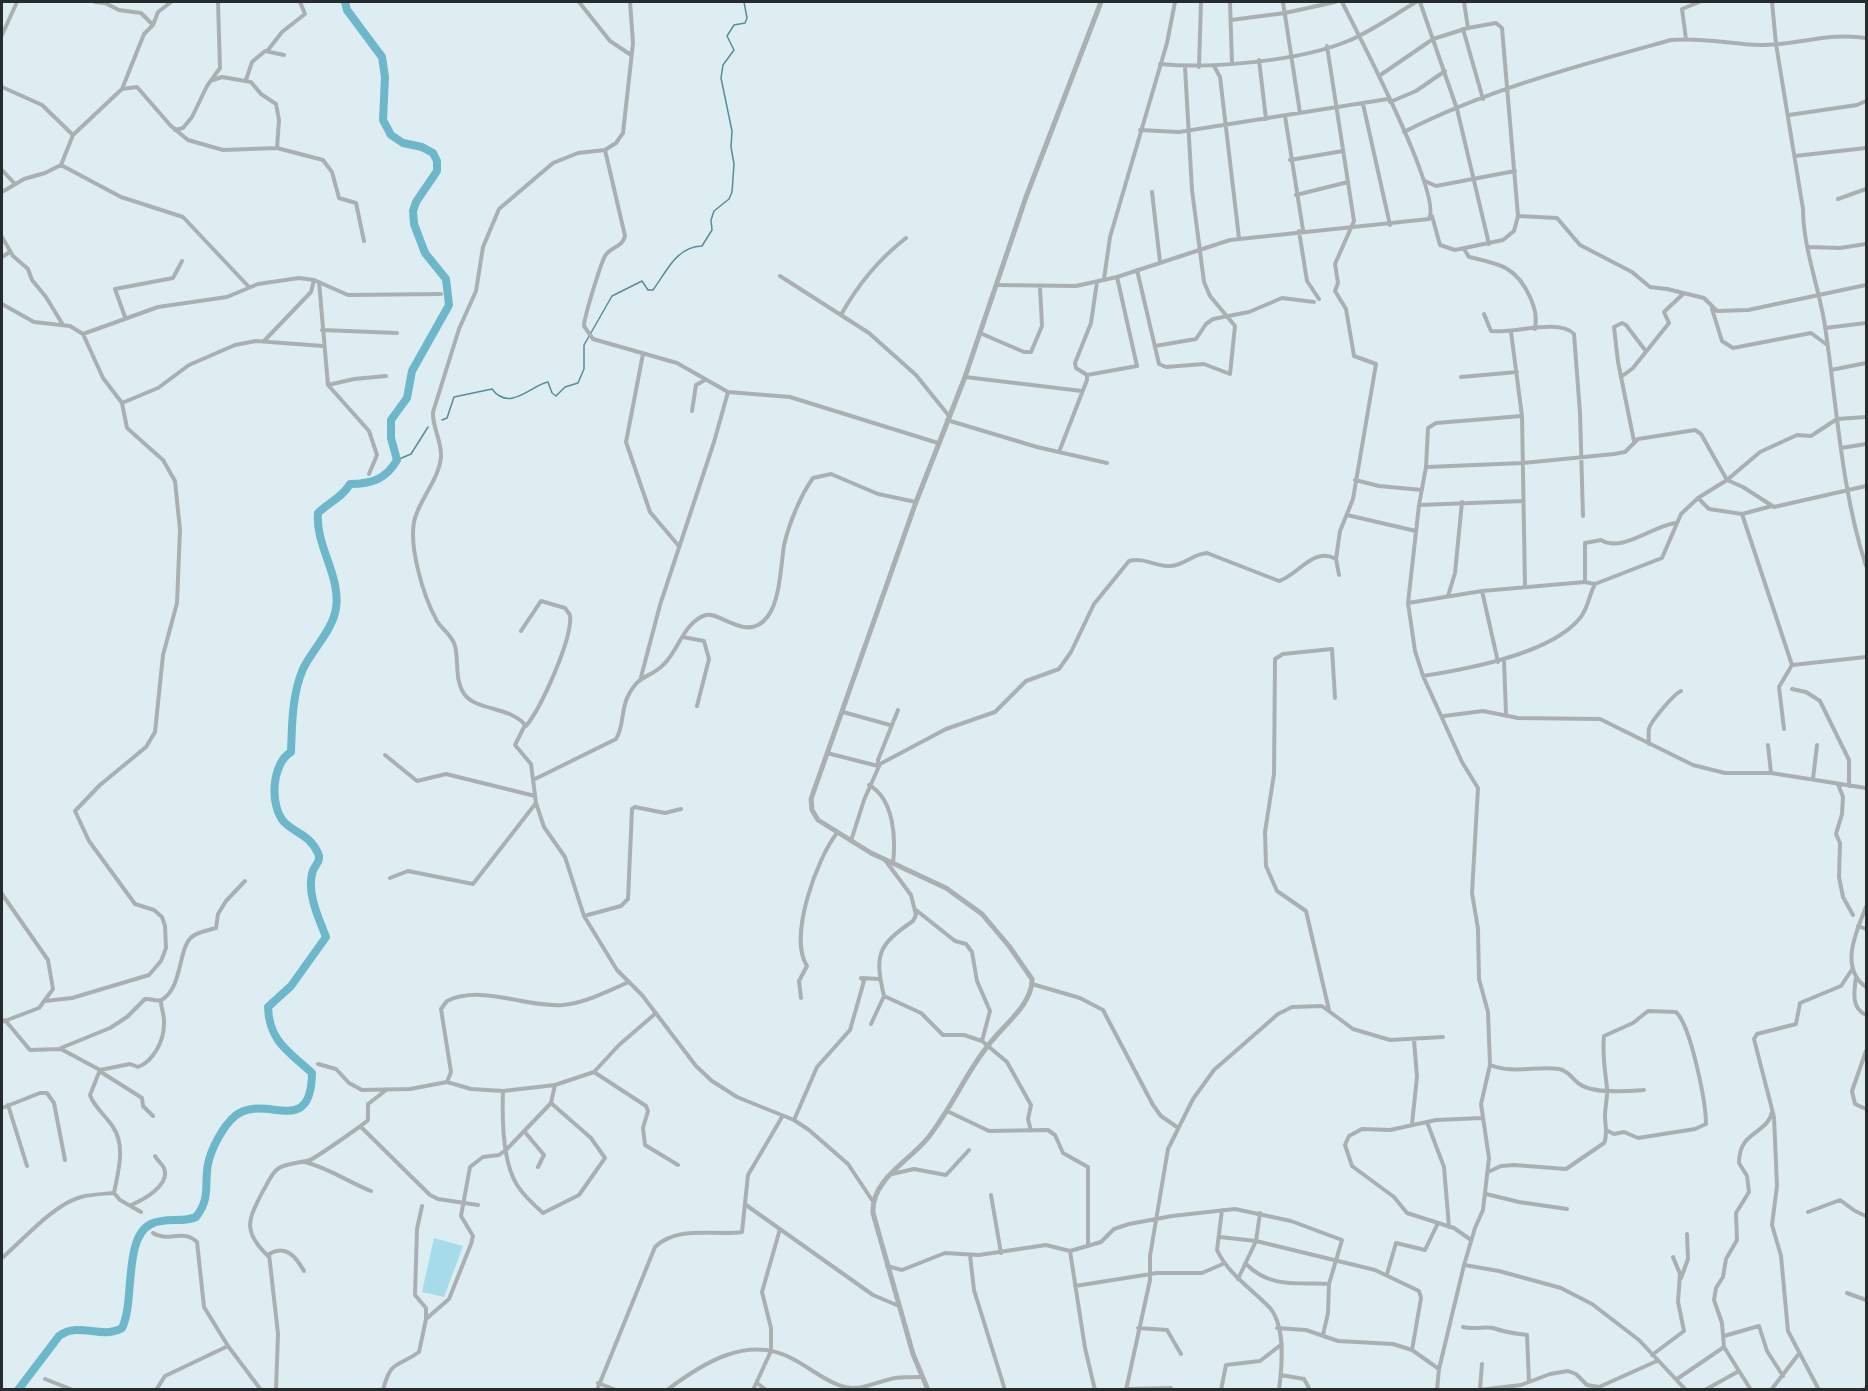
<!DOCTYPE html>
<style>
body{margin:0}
#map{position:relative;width:1868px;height:1391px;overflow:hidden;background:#ddedf1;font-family:"DejaVu Sans",sans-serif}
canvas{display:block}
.frame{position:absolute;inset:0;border:3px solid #262c2e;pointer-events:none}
</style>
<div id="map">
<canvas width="1868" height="1391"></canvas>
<div class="frame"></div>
</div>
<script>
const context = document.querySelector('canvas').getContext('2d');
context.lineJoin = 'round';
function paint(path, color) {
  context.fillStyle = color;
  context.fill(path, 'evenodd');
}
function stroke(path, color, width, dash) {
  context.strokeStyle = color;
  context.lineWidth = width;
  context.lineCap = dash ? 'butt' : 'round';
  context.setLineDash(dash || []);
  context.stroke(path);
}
paint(new Path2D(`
 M434 1238 463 1246 444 1297 422 1292Z`), '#a6dbe9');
stroke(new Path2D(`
 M442 420 447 418 454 397 492 389C510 413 533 384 548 382L552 393 556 396 565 387 578 383 584 369V345L612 296 642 281 648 290H653C667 271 676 247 702 246L712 230 711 220 714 211 729 199 732 192 734 164 731 147 732 131 721 78 723 65 734 50 727 36 734 25 745 23 747 18 744 2
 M397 460 411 454 428 427`), '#578d9b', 1.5);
stroke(new Path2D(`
 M18 1390 59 1336C80 1321 101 1340 122 1328 135 1304 123 1237 151 1224 166 1217 183 1223 196 1217 211 1198 204 1185 208 1164 211 1149 223 1126 235 1116 265 1092 311 1140 312 1073 288 1051 269 1041 268 1007L291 986 326 937C319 919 307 894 312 874 313 866 322 862 318 853 309 834 296 834 284 822 269 805 272 763 291 752 292 725 292 694 303 669 312 650 333 630 336 608 341 576 315 545 318 513 329 502 342 498 350 484 372 484 386 479 397 460L391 438V420L407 398 412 371 449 305 446 279 425 253 414 224 413 211 416 202 437 171V161L433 153 422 147 403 143 391 135 383 120 385 77 382 57 347 10 345 2`), '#6cb7ca', 8);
stroke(new Path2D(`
 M95 2 105 3 119 10 141 13 153 25
 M579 2 610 41 631 55
 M630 2 633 43 623 133 616 143 605 150 578 153 553 163 499 209 483 247 476 291 459 329 433 412C432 427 442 441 441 457 439 478 423 495 416 515 406 541 424 598 437 621 442 629 450 634 454 643 460 657 453 679 465 695 476 710 511 707 525 725L515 745 531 764 536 803 544 827 565 857 584 916 617 970 642 995 696 1066 712 1081 737 1097 794 1120 809 1130 848 1164 872 1200
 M1230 2 1232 64
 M1283 2 1300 113
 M1420 2 1457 109 1489 244
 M1464 2 1468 28
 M1772 2 1776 44 1803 209C1803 248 1819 287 1825 326 1837 406 1841 489 1866 566
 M1231 20 1285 13 1335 2
 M1463 29 1483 99
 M2 35 17 2
 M1686 39 1682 9 1699 2
 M1327 46 1354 221 1335 264 1338 283 1335 291 1346 309 1354 356 1376 364 1353 499 1340 531 1336 559
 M268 50 282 32 305 14 300 2
 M1259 60 1266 119
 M1160 64C1212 69 1300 61 1348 41 1372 31 1394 15 1416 2
 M1214 66 1220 77 1239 238
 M1199 67 1201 2
 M1379 76 1433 39 1468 28 1496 23 1502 28 1518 216 1514 231 1503 240 1455 250 1440 245 1432 216
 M213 80 222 77 251 82 261 94 276 104 279 120 277 148
 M246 80 252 62 265 51 284 55
 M2 87 42 105 73 135
 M122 89 137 87 171 126 188 140 223 150 277 148 323 160 332 172 339 198 356 203 364 241
 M1390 102 1416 91 1445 71
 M1363 104 1390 225
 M1789 115 1857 105 1866 101
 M1285 116 1303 230
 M175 130 183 128 192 117 207 86 220 68 218 2
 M1140 130 1179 132 1388 99
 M1404 132C1488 89 1581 65 1671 40 1701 37 1730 44 1760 45 1796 45 1831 32 1866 38
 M605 150 625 236C622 248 611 246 605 256 601 263 584 317 584 326L593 339 677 363 728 392 790 397 938 443
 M1795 156 1866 148
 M1290 160 1343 151
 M61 165 121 197 183 217 249 287
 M2 170 15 184
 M1425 181 1436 186 1515 171
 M2 192 24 179 45 173 61 165 73 135 122 89 144 34 153 25 158 12 171 2
 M1152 192 1160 262
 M1296 195 1348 182
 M1838 199 1866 189
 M1518 216 1557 218 1580 245 1632 272 1650 287 1667 289 1704 298 1717 311 1748 310 1866 285
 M1299 231 1307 281 1319 299
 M2 237 13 256 28 269 32 280 46 297 63 325
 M1808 247 1840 248 1866 244
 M1464 249 1469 257C1499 264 1516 266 1530 297 1535 309 1537 315 1535 329
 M2 257 10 252
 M1137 270 1159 364 1166 367 1204 364 1230 374 1235 326 1210 296 1204 282 1192 190 1185 67
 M780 276 869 333 916 375 949 416
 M1104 279 1110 237 1167 43 1175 2
 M319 282 328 385 369 431 377 455 369 474
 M996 285 1076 286 1117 277 1230 240 1429 219C1443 195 1357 32 1342 2
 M2 304 34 322 70 326 83 334 103 378 122 403 127 428 163 460 175 481 180 530 177 603 163 655 155 732 146 747 100 785 75 811 89 841 135 904 154 910 162 917 165 926 166 948 161 961 149 975 72 998 45 1001
 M1712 309 1722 341 1733 348 1811 333 1826 344
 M1484 314 1491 331C1513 334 1559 318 1574 334L1580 413 1583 516
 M841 315C858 284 879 259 906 238
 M125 317 115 289 173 278 182 261
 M1825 328 1866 323
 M322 330 397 333
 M1511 332 1522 416 1525 587
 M980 333 1024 352H1031L1042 326 1040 287
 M83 334 158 307 227 297 258 284 299 278 314 280 348 295 441 294
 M264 341 311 292 314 280
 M1155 346 1196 339 1206 324 1213 319 1249 312 1282 298 1314 302
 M643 354 626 442 650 512 678 545
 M1831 370 1866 363
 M1087 375 1137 366 1117 277
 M965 377 1082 391
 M1461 377 1517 372
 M1621 377 1633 368 1669 323 1664 312 1683 294
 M328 385 354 379 386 376
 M122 403 158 388 189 365 235 345 256 341 323 346
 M692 411 696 385 705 380
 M947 420 1037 447 1107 463
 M1634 441 1618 362 1614 327 1622 323 1626 325 1645 350
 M1841 448 1866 444
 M1059 452 1087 380V375L1076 368 1075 363 1091 323 1097 282
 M1427 467 1523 463 1614 454 1625 452 1638 439 1695 430 1701 434 1727 480 1743 487 1774 507 1866 486
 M1355 480 1379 486 1422 490
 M1698 498 1709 509 1742 514
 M1419 505 1524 501
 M1772 506 1742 514 1792 665
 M1347 515 1416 531
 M1585 582V543L1601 540C1623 553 1651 526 1676 523
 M1482 591 1498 662
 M1448 596 1455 573 1462 502
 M1408 603 1482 591 1585 582 1595 584
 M521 631 541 601 565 608 570 615C573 638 541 708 526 726
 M683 637 704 641 709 659 697 706
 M1504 660 1506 714
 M1423 676C1468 669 1551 654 1580 618 1588 609 1589 595 1595 584L1662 558 1681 514 1698 498 1727 480 1760 452 1797 435 1811 436 1837 419 1866 417
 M641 677 660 605 714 442 728 392
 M1792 689 1806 692 1820 701 1849 760V786
 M843 712 890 725
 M1444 716 1483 711 1518 718 1600 719 1693 765 1725 773H1771L1866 788
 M1784 729 1779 687 1792 665 1866 657
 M1649 744C1649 740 1648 734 1649 729 1650 722 1674 694 1681 691
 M1768 745 1771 773
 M827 753 878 766V760L898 710
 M385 755 417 781 446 774 535 796
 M1813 779 1817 745
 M533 780 616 739C624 727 621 709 628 696 640 672 651 679 665 663 678 650 685 621 706 615 720 611 748 644 768 616 780 600 781 565 784 545 789 524 800 496 813 478L831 474 878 494 916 502
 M1838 784 1843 797 1842 814 1836 834 1840 843 1839 877 1843 897 1853 915
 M869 785C894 799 896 838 893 863
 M851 841 864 800 880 764 946 729 995 712 1026 681 1059 669 1071 652 1094 604 1129 561C1145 557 1156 567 1171 566 1184 565 1193 554 1207 553L1279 581C1298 575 1314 546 1336 559L1339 575
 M885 860 911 895 916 915 913 921C878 945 874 954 884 996L921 1013 943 1035H964L982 1041 1007 1062 1031 1105 1028 1119 1031 1131
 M390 878 408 871 473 884 536 803
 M2 894 48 960 53 989 39 1008 2 1022
 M1866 907C1856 932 1839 968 1866 987
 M916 910 955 941 966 944 972 952 977 981 990 1011 982 1041
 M584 916 621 906 628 899 632 809 635 807 665 813 681 809
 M1858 926 1866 929
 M1856 977C1854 992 1851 1008 1866 1015
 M1032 984 1080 998 1103 1010 1153 1105 1161 1116 1177 1127
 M801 998 799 981 807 966C788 937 817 858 837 833
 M1329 1010 1306 911 1277 891 1266 866 1265 832 1274 774 1275 659 1283 654 1332 649 1335 698
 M5 1020 30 1050 61 1049 100 1070 90 1095C94 1107 106 1116 113 1127 126 1146 118 1172 114 1193L120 1200 141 1212
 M871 1024 884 996
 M61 1048 110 1028 127 1017 145 999C151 998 158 1003 163 999 183 986 178 946 193 936 199 932 209 930 216 928L218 914 226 901 245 881
 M1866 1051 1852 1091 1855 1104 1866 1109
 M318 1064 336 1069 349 1083 362 1090 410 1089 447 1082 471 1089 503 1091 555 1085
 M1490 1065C1513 1074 1536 1066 1559 1069 1570 1071 1572 1080 1581 1085 1594 1094 1629 1091 1644 1090
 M100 1070 130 1064 138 1067C154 1061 164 1040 164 1024 165 1016 161 1009 161 1001
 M101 1072 142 1098 143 1106 153 1116
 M594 1072 646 1106 648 1111 643 1128 645 1145 678 1165
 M447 1082 451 1072 441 1009 447 1001C483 984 525 1008 563 1005 586 1003 607 991 629 982
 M503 1091C502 1119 502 1161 517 1185 524 1196 534 1205 543 1213L579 1195 605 1158 591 1138 551 1103
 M8 1105 27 1166
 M2 1108 40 1093H47L54 1103 65 1160
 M947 1111 989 1131 1048 1130 1055 1135 1063 1153 1088 1167V1246
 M794 1120 817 1067 850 1030 864 981 861 978 879 979
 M1427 1122 1444 1167 1449 1227
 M1412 1124 1417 1077 1414 1040
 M361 1127 430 1195 438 1199 478 1205
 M524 1131 544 1155 538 1167
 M305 1162C329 1168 348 1182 371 1191
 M1488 1172 1501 1166 1514 1165 1566 1169 1604 1143C1608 1135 1605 1125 1605 1116 1605 1106 1608 1097 1607 1088 1605 1070 1602 1054 1604 1036L1633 1023 1648 1011 1676 1012C1691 1026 1706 1103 1706 1124L1695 1129 1638 1138 1624 1132 1614 1134 1606 1130
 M892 1174 914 1169 946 1175 969 1150
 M1486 1194 1519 1202 1567 1209
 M991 1195 1001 1253
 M131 1205C143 1200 171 1185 164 1168 162 1164 157 1160 155 1156
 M746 1205 873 1295 899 1306
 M422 1206 417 1229 415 1295 426 1308V1318
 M1222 1210 1217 1250C1228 1274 1252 1289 1270 1308 1286 1327 1282 1367 1279 1390
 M1808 1212 1840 1200 1855 1211 1866 1216
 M153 1233C167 1243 183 1228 197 1242L204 1307 228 1346 261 1390
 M1220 1237 1256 1241 1375 1270 1419 1291 1421 1298 1412 1350
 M1471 1240 1454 1228 1407 1213 1394 1197 1352 1166 1345 1145 1349 1136 1362 1129 1390 1130 1436 1120 1482 1118
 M1070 1251 1085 1348 1095 1390
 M970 1255 974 1290 1005 1390
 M268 1256C242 1231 248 1220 263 1191 268 1183 271 1173 279 1168 288 1163 300 1163 310 1160 317 1157 363 1125 368 1120V1104L385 1091
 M2 1258C23 1240 54 1204 81 1197 92 1194 103 1194 114 1193
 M1246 1264C1271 1289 1298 1282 1329 1284
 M1464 1265 1499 1271 1561 1288 1592 1304 1639 1340 1686 1390
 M887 1266 902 1270 945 1253 979 1255 1046 1245 1070 1251 1101 1242 1114 1229 1129 1224 1172 1216 1235 1209 1291 1221 1342 1240 1329 1284 1328 1313 1323 1335
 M1387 1274 1396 1243 1425 1250 1437 1225
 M1681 1278 1688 1259 1687 1234
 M1238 1279 1256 1241 1260 1213
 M1075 1286 1157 1273H1202L1225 1263
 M1847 1293 1866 1300
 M1463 1327C1473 1330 1486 1326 1493 1328 1507 1333 1513 1333 1527 1335L1529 1382
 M1138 1328 1167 1330 1181 1354
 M1277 1328 1306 1330 1338 1341 1393 1344 1412 1350 1439 1369
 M1724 1336 1759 1326 1767 1351 1783 1376
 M1652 1355 1684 1331 1678 1302 1680 1274 1673 1257
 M1281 1375 1304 1379 1310 1390
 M45 1379 73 1390
 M1677 1379 1724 1347
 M598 1383 616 1390
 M757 1383 766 1390
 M1126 1389 1171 1388
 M1480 1389 1482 1364
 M156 1390 165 1376 228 1346
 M276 1390 278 1334 269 1254C286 1244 296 1257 304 1271
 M383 1390C391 1359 397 1368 419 1352L426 1319 449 1299 471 1244 473 1236 461 1216 470 1167 483 1157 499 1155 507 1149 551 1103 555 1085 594 1072 619 1045 656 1013
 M597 1390 655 1247C678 1225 714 1236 742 1232L748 1175 782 1117
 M667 1390C703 1363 748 1334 793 1359 809 1367 827 1383 845 1387 862 1391 878 1381 895 1378 904 1377 913 1377 922 1377
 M753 1390 771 1351V1328L762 1292 780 1229
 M1126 1390 1150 1280V1256L1168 1149 1193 1099 1214 1070 1278 1014 1292 1007 1322 1006 1353 1029 1390 1040 1443 1037
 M1201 1390H1216
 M1221 1390 1226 1365 1260 1361 1282 1344
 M1437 1390 1439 1369 1464 1265 1475 1228 1483 1210 1489 1158 1481 1104 1490 1065 1488 1012 1479 979 1478 929 1472 893 1478 788 1462 762 1423 676 1415 651 1408 603 1419 505 1426 467 1428 428 1436 423 1522 416
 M1479 1390 1521 1385 1550 1374 1568 1371 1576 1374 1587 1385 1599 1387 1657 1361
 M1705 1390 1739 1371
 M1751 1390 1724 1347 1722 1323 1714 1300 1716 1288 1723 1277 1726 1259 1737 1240 1736 1213 1749 1192 1747 1176 1739 1163C1739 1130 1767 1135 1772 1112
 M1771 1390 1798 1355
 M1819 1390 1788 1331 1781 1256 1772 1225 1777 1186 1774 1117 1754 1039 1757 1034 1796 1024 1800 1003 1841 986 1853 968
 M1864 1390 1866 1388`), '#aab0b2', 4);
stroke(new Path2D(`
 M928 1390 913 1354 873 1213C871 1180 908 1162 927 1139 953 1107 968 1067 996 1036 1009 1021 1033 1001 1032 979L1009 946 982 914 946 888 871 853 818 820 812 810 811 799 916 502 965 377 1026 197 1101 2`), '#aab0b2', 5);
</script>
